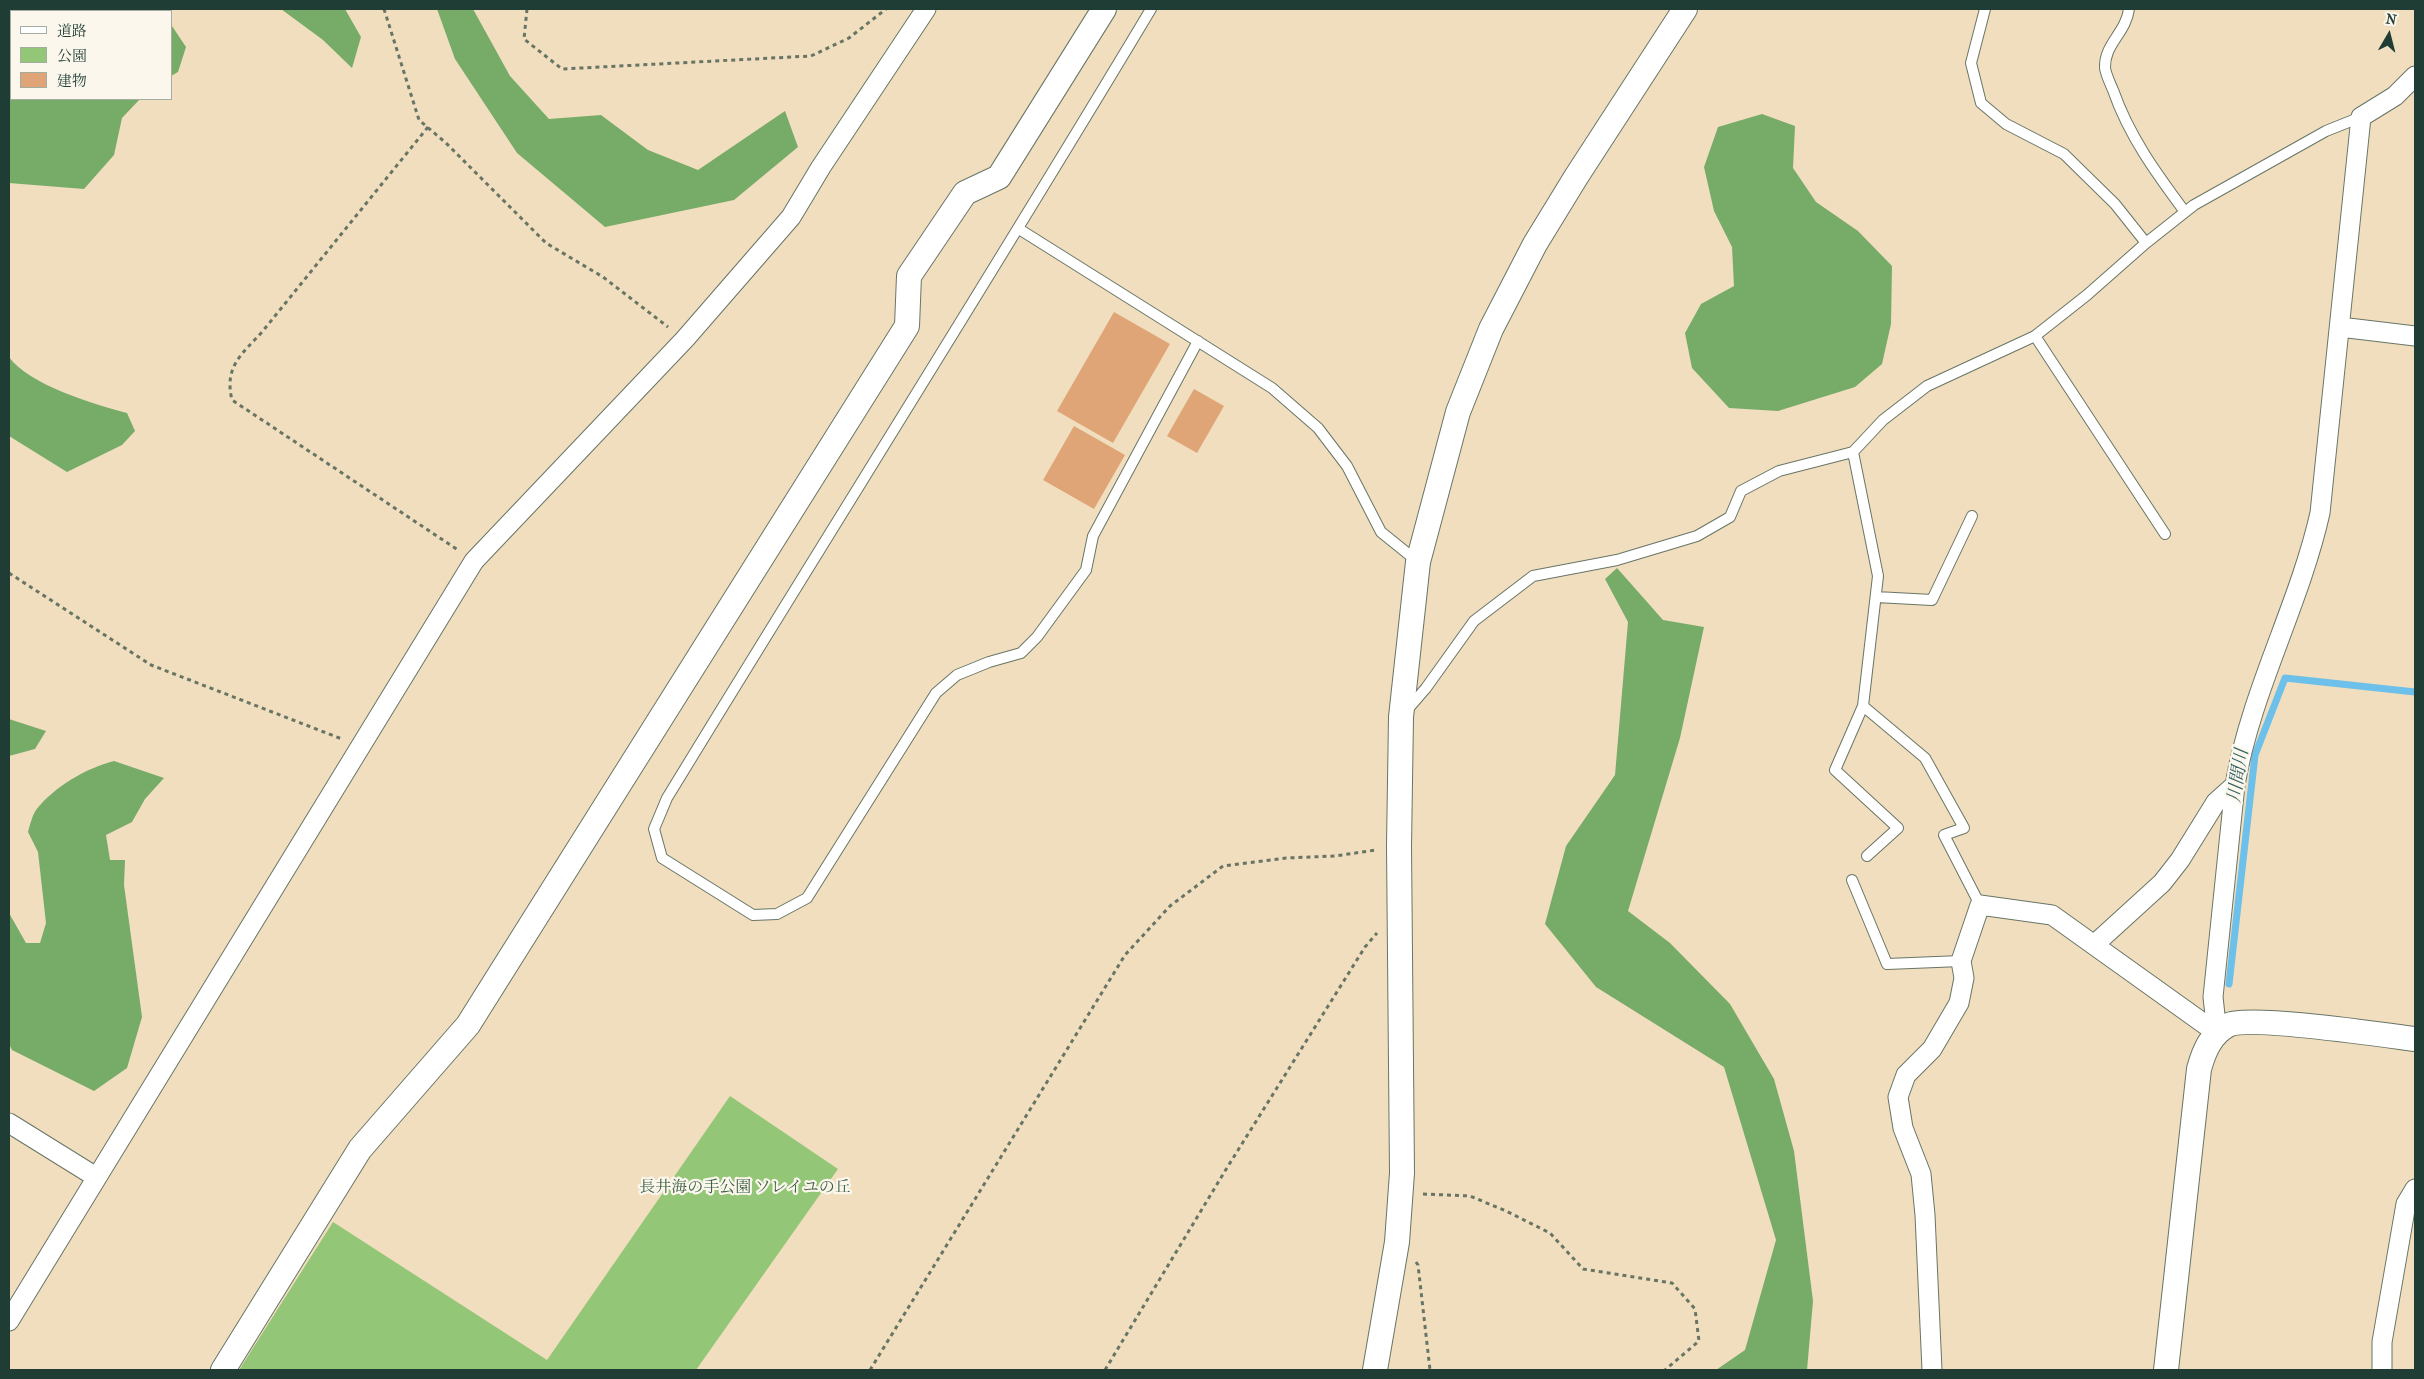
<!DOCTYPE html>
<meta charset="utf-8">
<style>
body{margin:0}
#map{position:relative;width:2424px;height:1379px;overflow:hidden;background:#f1debf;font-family:"IM FELL French Canon","Noto Serif JP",serif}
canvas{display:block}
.frame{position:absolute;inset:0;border:10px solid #1f3d34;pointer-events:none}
.legend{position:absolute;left:10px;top:10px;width:162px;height:90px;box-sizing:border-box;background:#fbf7ec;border:1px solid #a3ada2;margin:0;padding:6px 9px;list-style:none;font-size:15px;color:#1f3d34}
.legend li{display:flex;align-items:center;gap:10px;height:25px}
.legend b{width:25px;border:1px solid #a3ada2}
.north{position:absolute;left:2364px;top:10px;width:50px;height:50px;-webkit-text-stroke:4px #fbf7ec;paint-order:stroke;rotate:8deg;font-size:14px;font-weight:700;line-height:20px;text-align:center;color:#1f3d34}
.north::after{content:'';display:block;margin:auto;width:18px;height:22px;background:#1f3d34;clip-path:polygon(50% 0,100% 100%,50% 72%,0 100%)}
</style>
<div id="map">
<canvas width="2424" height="1379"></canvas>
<div class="frame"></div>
<ul class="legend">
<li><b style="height:6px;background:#fff"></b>道路</li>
<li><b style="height:14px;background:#94c677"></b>公園</li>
<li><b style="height:14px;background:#dfa577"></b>建物</li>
</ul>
<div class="north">N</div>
</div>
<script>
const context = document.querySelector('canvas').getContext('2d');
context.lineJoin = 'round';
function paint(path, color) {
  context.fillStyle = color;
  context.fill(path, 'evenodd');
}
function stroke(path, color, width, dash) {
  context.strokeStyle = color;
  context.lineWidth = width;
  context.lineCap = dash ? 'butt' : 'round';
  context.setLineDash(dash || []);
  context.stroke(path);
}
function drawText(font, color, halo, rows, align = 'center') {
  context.font = font + ' "IM FELL French Canon","Noto Serif JP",serif';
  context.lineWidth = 4.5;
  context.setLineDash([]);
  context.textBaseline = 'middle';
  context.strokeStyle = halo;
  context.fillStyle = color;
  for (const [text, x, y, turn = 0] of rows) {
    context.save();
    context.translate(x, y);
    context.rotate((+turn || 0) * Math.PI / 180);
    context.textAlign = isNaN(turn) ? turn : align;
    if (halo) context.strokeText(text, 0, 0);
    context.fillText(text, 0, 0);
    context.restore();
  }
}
paint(new Path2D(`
 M730 1096 838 1169 696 1370H239L333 1222 547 1360Z`), '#94c677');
paint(new Path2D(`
 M281 9H345L361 37 352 68 323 40Z
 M437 9H473L510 76 549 119 601 115 648 150 698 170 785 111 798 147 734 200 605 227 517 153 455 59Z
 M172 26 186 47 178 72 171 76Z
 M9 38 11 39V99H140L122 118 114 155 84 189 9 183Z
 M1762 114 1795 126 1793 168 1816 202 1858 231 1892 266 1891 324 1882 364 1855 387 1778 411 1729 408 1692 368 1685 333 1701 304 1734 286 1732 247 1714 211 1704 167 1718 127Z
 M9 357C29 385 94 404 127 413L135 431 122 445 67 472 9 436Z
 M1617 568 1663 620 1704 627 1680 738 1628 911 1670 943 1730 1004 1774 1079 1794 1151 1813 1301 1807 1370H1716L1745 1350 1776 1240 1724 1067 1596 987 1545 924 1566 846 1615 775 1628 622 1605 579Z
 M9 719 46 731 35 749 9 756Z
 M114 761 164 778 145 799 132 822 106 835 110 860H125L124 885 142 1017 127 1068 94 1091 12 1050 9 1044V913L26 943H40L46 923 38 852 28 832C30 825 32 816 36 810 54 787 86 768 114 761Z`), '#77ab68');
stroke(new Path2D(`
 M2229 984 2255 755 2285 678 2415 692`), '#6dc0e9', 7);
paint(new Path2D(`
 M1114 312 1170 344 1113 443 1057 411Z
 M1194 389 1224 406 1197 453 1167 436Z
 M1074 426 1125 455 1094 509 1043 480Z`), '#dfa577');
const service = new Path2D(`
 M1151 9C993 273 828 534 667 798L654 829 662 858 753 915 777 914 807 898 936 693 957 675 989 662 1021 653 1037 637 1086 570 1093 536 1198 341
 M1985 9 1971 63 1981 103 2006 124 2064 154 2115 204 2146 243
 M2129 9C2126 33 2104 44 2105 68 2106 75 2110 83 2113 90 2129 136 2156 173 2185 212
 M1019 229 1272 388 1318 428 1347 466 1381 532 1417 561
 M2035 336 2165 534
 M1876 597 1932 600 1972 516
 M1863 706 1835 770 1898 828 1867 856
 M1407 710 1426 688 1474 621 1533 576 1617 560 1697 536 1730 517 1741 491 1779 471 1853 452
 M1852 880 1887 964 1961 961
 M1980 905 1944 835 1964 828 1925 758 1863 706 1878 576 1853 452 1883 420 1927 386 2035 336 2087 295 2146 243 2194 205 2326 131 2361 117`);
const minor = new Path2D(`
 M2340 327 2415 336
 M2095 944 2162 883 2180 860 2216 802 2235 785
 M2217 1033 2213 997 2235 785C2251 691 2299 606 2320 513L2361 117 2395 96 2415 76
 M9 1123 96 1177
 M9 1321 474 561 685 339 791 217 821 167 926 9
 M1932 1370 1925 1215 1921 1174 1903 1128 1898 1097 1906 1075 1932 1049 1959 1003 1964 978 1961 961 1980 905 2052 915 2217 1033
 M2382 1370V1342L2406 1204 2415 1189`);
const tertiary = new Path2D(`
 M223 1370 360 1149 468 1025 907 326 909 276 965 193 999 177 1104 9
 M1375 1370 1397 1242 1402 1173 1399 846 1401 717 1418 562 1458 412 1491 329 1535 244 1576 177 1685 9
 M2166 1370 2199 1069C2204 1051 2211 1034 2228 1025 2249 1015 2384 1035 2415 1039`);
stroke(service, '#687565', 12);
stroke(minor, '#687565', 21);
stroke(tertiary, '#687565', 26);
stroke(new Path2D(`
 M384 9 419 120 446 143 546 243 603 277 668 327
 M527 9 524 39 562 69 811 56 849 38 886 9
 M428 127 262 332C241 355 224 367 232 400L458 550
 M9 573 151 665 342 739
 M1423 1194 1470 1196 1506 1211 1550 1233 1583 1269 1672 1283 1695 1309 1699 1341 1665 1370
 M1416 1262 1418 1265 1430 1370
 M870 1370 1125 955 1170 906 1223 866 1286 858 1335 856 1376 850
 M1105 1370 1225 1171 1365 947 1377 933`), '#687565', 3, [4, 4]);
stroke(service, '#fff', 10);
stroke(minor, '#fff', 19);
stroke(tertiary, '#fff', 24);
drawText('16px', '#3c5f45', '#fbf7ec', [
 ["長井海の手公園 ソレイユの丘",745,1188]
]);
drawText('italic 18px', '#325e61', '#fbf7ec', [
 ["川間川",2239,776,-81]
]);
</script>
